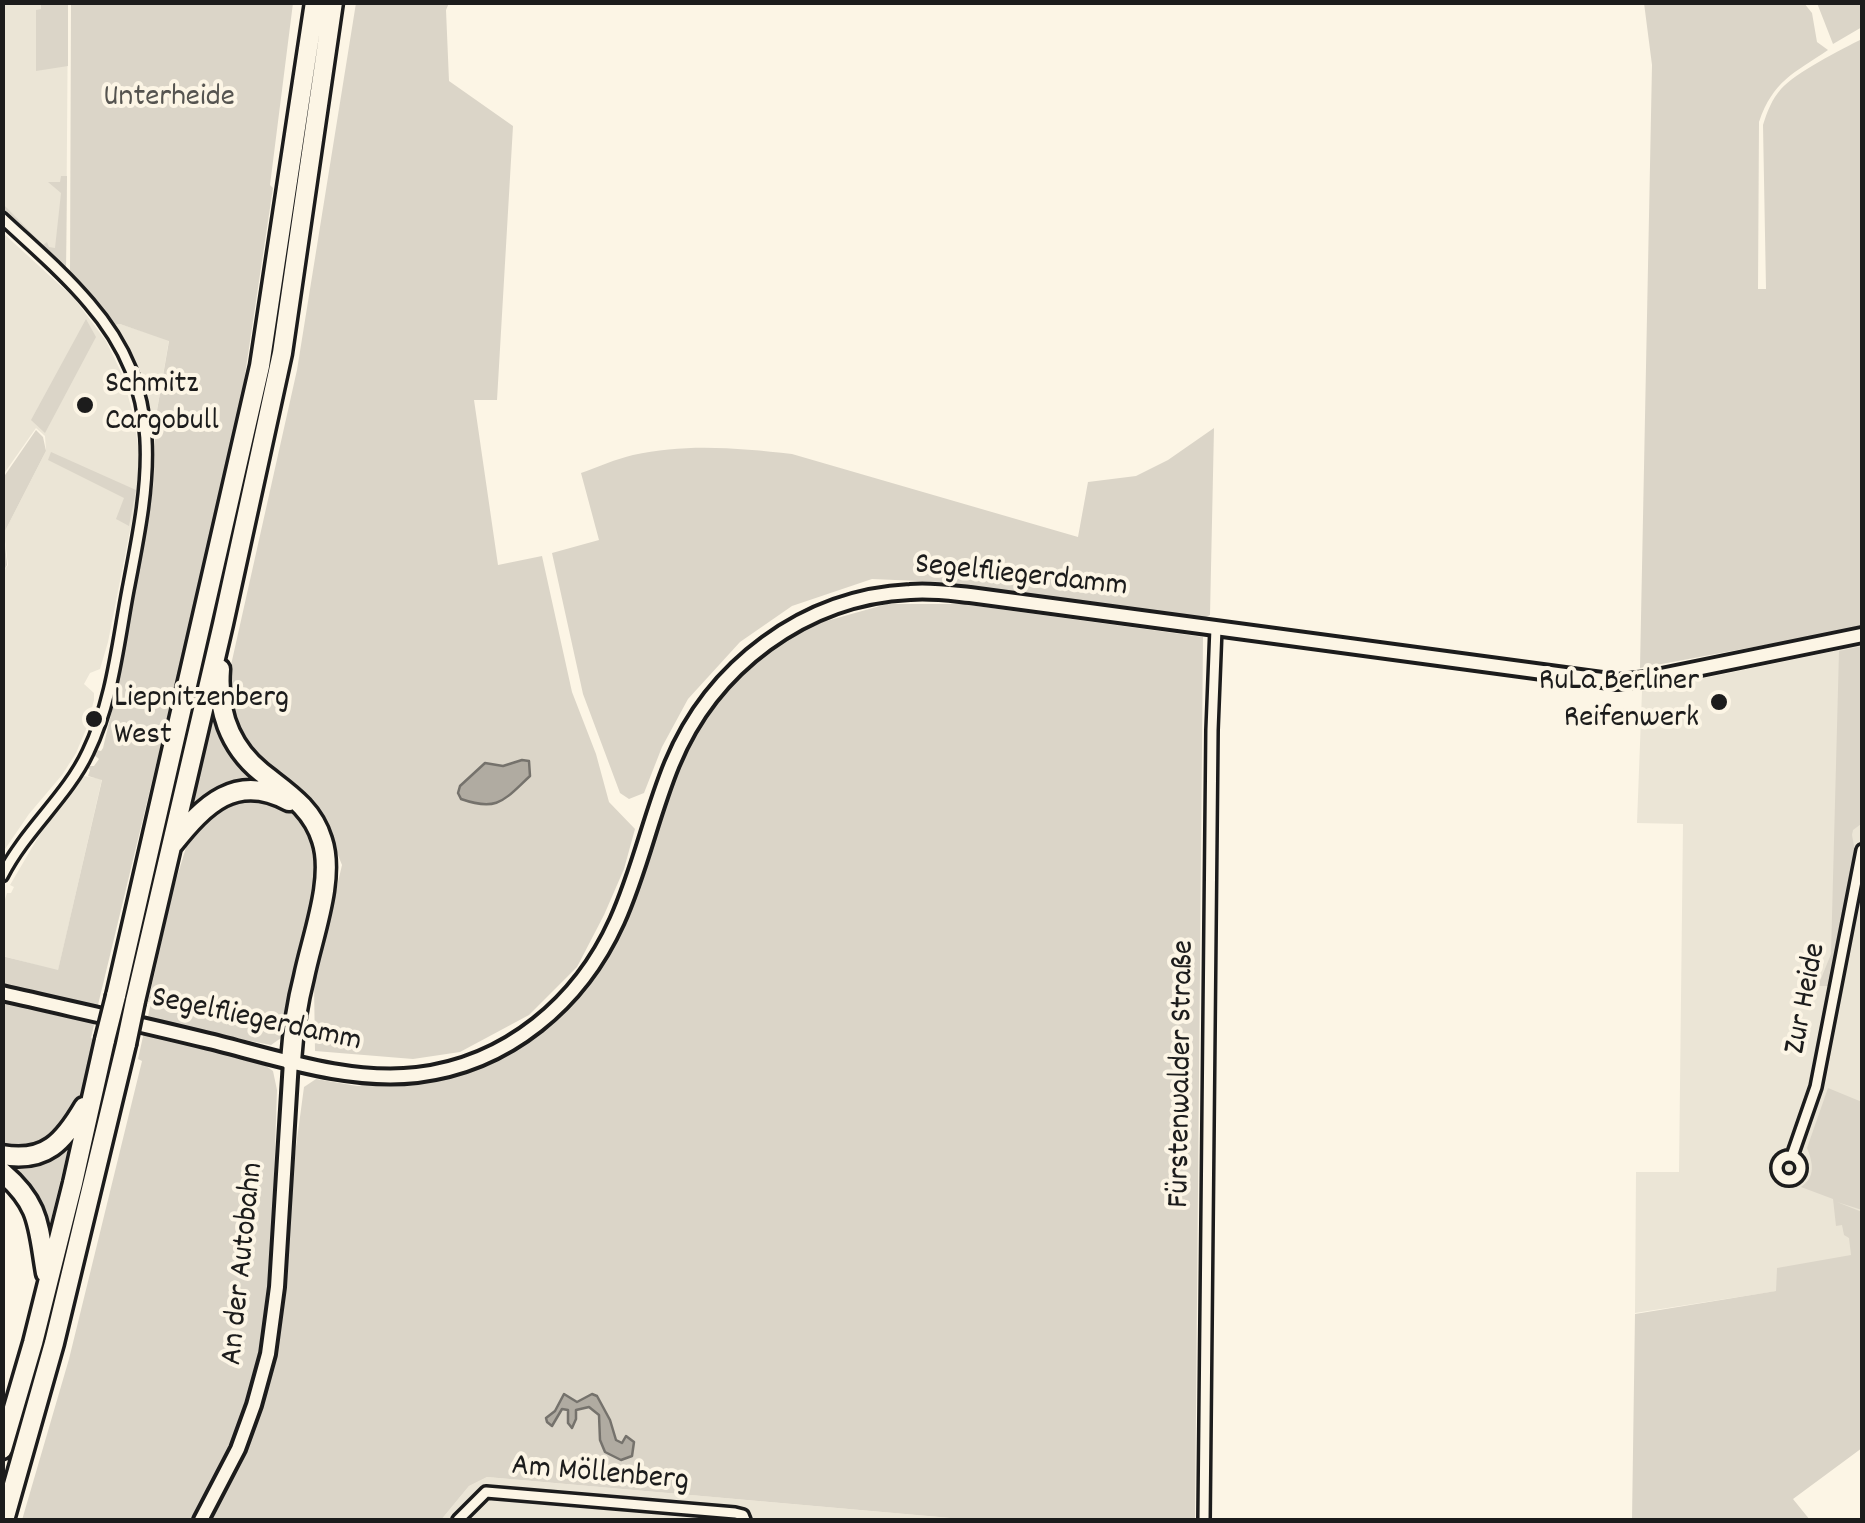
<!DOCTYPE html>
<meta charset="utf-8">
<style>
body{margin:0}
#map{position:relative;width:1865px;height:1523px;overflow:hidden;background:#fcf5e5;font-family:Dekko,sans-serif}
canvas{display:block}
.frame{position:absolute;inset:0;border:5px solid #1c1c1c;pointer-events:none}
</style>
<div id="map">
<canvas width="1865" height="1523"></canvas>
<div class="frame"></div>
</div>
<script>
const context = document.querySelector('canvas').getContext('2d');
context.lineJoin = 'round';
function paint(path, color) {
  context.fillStyle = color;
  context.fill(path, 'evenodd');
}
function stroke(path, color, width, dash) {
  context.strokeStyle = color;
  context.lineWidth = width;
  context.lineCap = dash ? 'butt' : 'round';
  context.setLineDash(dash || []);
  context.stroke(path);
}
function drawText(font, color, halo, rows, align = 'center') {
  context.font = font + ' Dekko,sans-serif';
  context.lineWidth = 8;
  context.setLineDash([]);
  context.textBaseline = 'middle';
  context.strokeStyle = halo;
  context.fillStyle = color;
  for (const [text, x, y, turn = 0] of rows) {
    context.save();
    context.translate(x, y);
    context.rotate((+turn || 0) * Math.PI / 180);
    context.textAlign = isNaN(turn) ? turn : align;
    if (halo) context.strokeText(text, 0, 0);
    context.fillText(text, 0, 0);
    context.restore();
  }
}
paint(new Path2D(`
 M2 3H68L66 271 3 212Z
 M3 233 74 298 106 341 122 374 133 414 138 446V490L108 642 100 669 90 673 84 684 94 693V700L87 727 76 753 62 775 29 814 3 852 2 573 8 565 4 533 46 451 45 436 36 428 3 475Z
 M120 324 169 340 157 410 151 412 140 370 115 325Z
 M1862 643V1278L1635 1313 1636 1172H1679L1683 824 1637 823 1642 691 1839 650Z
 M84 776 102 779 58 971 3 956 2 909 7 893H11L14 887 10 885 40 834Z
 M487 1477 973 1520H441L469 1486Z`), '#ebe5d6');
paint(new Path2D(`
 M71 3H293L270 185 273 188 243 388 199 587 97 1009 3 986 2 956 58 970 102 780 88 776 90 770 88 768 90 766H94L99 759 94 755 97 750 101 751 103 748 113 706 112 700 143 547 154 481 155 422 169 341 120 324 115 325 70 271Z
 M356 3H449L446 10 449 81 513 126 497 400H474L498 565 542 556 572 692 596 754 609 802 635 829 624 869 604 915 577 967 529 1015 460 1052 413 1059 315 1051 314 983 342 865 322 816 247 748 229 712V674L297 370ZM522 760 505 799 491 805H479L460 786 485 763 503 766Z
 M1644 3H1804L1812 13 1817 42 1828 50C1794 73 1773 81 1759 122L1758 289H1766L1763 125C1767 112 1772 99 1781 89 1795 73 1842 49 1862 39V627L1640 668 1652 65Z
 M1817 3H1862V27L1833 44Z
 M41 5H68V66L36 71V10L41 9Z
 M61 176H67L66 270 3 211V204L43 245 47 242 49 247 55 248 61 193 48 182H60Z
 M86 319 96 337 45 433 31 420Z
 M1214 428 1210 615 1200 620 941 582 872 579 792 606 740 642 688 699 662 747 644 793 629 799 620 793 583 694 552 553 599 540 581 473C598 467 616 459 633 455 686 443 740 448 792 454L1078 537 1088 482 1136 476 1168 460Z
 M36 430 43 437 46 451 4 533 7 565 3 572V478Z
 M51 452 136 490 129 526 116 519 124 498 48 460Z
 M887 604H962L1203 637 1195 1520H973L487 1477 469 1486 441 1520H22L69 1359 142 1061 138 1059 144 1032 262 1063 273 1071 277 1090 274 1180 291 1184 304 1087 316 1079 357 1086 451 1076 479 1067 513 1051 540 1033 568 1009 594 977 616 943 644 870 675 774 694 732 720 695 745 669 805 627Z
 M1862 646V814L1861 824 1853 830 1852 835 1856 857 1832 983 1828 986H1818L1831 954 1839 651Z
 M215 703 217 711 282 792 261 787 188 819Z
 M251 796 286 806 297 815 314 842 319 864 315 897 281 1038 271 1045 147 1021 151 1003 148 1002 173 890 191 831 219 804Z
 M3 1001 54 1015 95 1020 91 1038 93 1039 80 1099 49 1145 3 1152Z
 M1828 1088 1862 1102V1210L1837 1202 1862 1212V1448L1793 1499 1810 1520H1632L1635 1314 1776 1291 1777 1268 1851 1255 1849 1238 1844 1235 1842 1225 1836 1226 1833 1199 1801 1187C1816 1177 1813 1163 1807 1148Z
 M71 1137 47 1236 3 1163Z`), '#dbd5c8');
const water = new Path2D(`
 M522 760 529 761 530 776C504 800 498 812 461 799L458 793 460 786 485 763 503 766Z
 M564 1394 577 1402 592 1394 597 1396 610 1420 616 1440 622 1443 626 1436 634 1442 632 1456 621 1460 605 1452 600 1440 599 1415 589 1407 576 1410V1419L572 1428 568 1423V1410L562 1409 552 1426 547 1422 546 1418 555 1411Z`);
paint(water, '#b0aba1');
stroke(water, '#75726c', 2.5);
const street = new Path2D(`
 M2 218C32 246 63 272 89 303 168 394 149 482 128 590 118 643 112 703 88 752 67 797 26 829 2 876
 M1777 1168a12 12 0 1 1 24 0a12 12 0 1 1-24 0Z
 M1792 1156 1816 1087 1862 850
 M458 1520 486 1492 735 1513 743 1515 745 1520
 M1204 1520 1212 730 1216 628`);
const secondary = new Path2D(`
 M2 993C71 1009 140 1024 209 1041 275 1057 347 1083 417 1075 508 1064 580 1003 617 921 640 870 651 815 672 764 712 667 804 597 910 592 930 590 950 593 970 595L1617 682 1647 679 1862 635
 M201 1520 238 1449 254 1405 268 1354 277 1287 291 1061`);
const highway = new Path2D(`
 M220 669C217 709 229 746 261 772 286 792 312 807 322 840 335 879 312 937 304 977 297 1004 293 1033 291 1061
 M173 844C204 805 236 772 289 801
 M116 996 260 366 315 2
 M135 1001 223 624 282 353 333 2
 M2 1155C46 1163 64 1141 84 1107
 M2 1172C41 1205 38 1227 46 1273
 M2 1449 33 1343 73 1183 105 1040
 M4 1520 54 1343 126 1044`);
stroke(street, '#1c1c1c', 16);
stroke(secondary, '#1c1c1c', 20);
stroke(highway, '#1c1c1c', 25);
stroke(street, '#fcf5e5', 9);
stroke(secondary, '#fcf5e5', 12);
stroke(highway, '#fcf5e5', 18);
const highwayBridge = new Path2D(`
 M105 1040 116 996
 M126 1044 135 1001`);
stroke(highwayBridge, '#1c1c1c', 25, []);
stroke(highwayBridge, '#fcf5e5', 18);
for (const [x, y, r, color] of [
 [85,405,10,"#1c1c1c"],
 [1719,702,10,"#1c1c1c"],
 [94,719,10,"#1c1c1c"]
]) {
  const dot = new Path2D();
  dot.arc(x, y, r, 0, 2 * Math.PI);
  context.fillStyle = color;
  context.fill(dot);
  stroke(dot, '#fcf5e5', 4);
}
drawText('32px', '#555450', '#fcf5e5', [
 ["Unterheide",169,100]
]);
drawText('32px', '#1c1c1c', '#fcf5e5', [
 ["Schmitz",105,387],
 ["Cargobull",105,424],
 ["RuLa Berliner",1699,684,"right"],
 ["Reifenwerk",1699,721,"right"],
 ["Liepnitzenberg",114,701],
 ["West",114,738]
], 'left');
drawText('32px', '#1c1c1c', '#fcf5e5', [
 ["Segelfliegerdamm",1021,578,6],
 ["Zur Heide",1808,999,-79],
 ["Segelfliegerdamm",256,1022,12],
 ["Fürstenwalder Straße",1184,1074,-89],
 ["An der Autobahn",245,1264,-84],
 ["Am Möllenberg",600,1476,5]
]);
</script>
